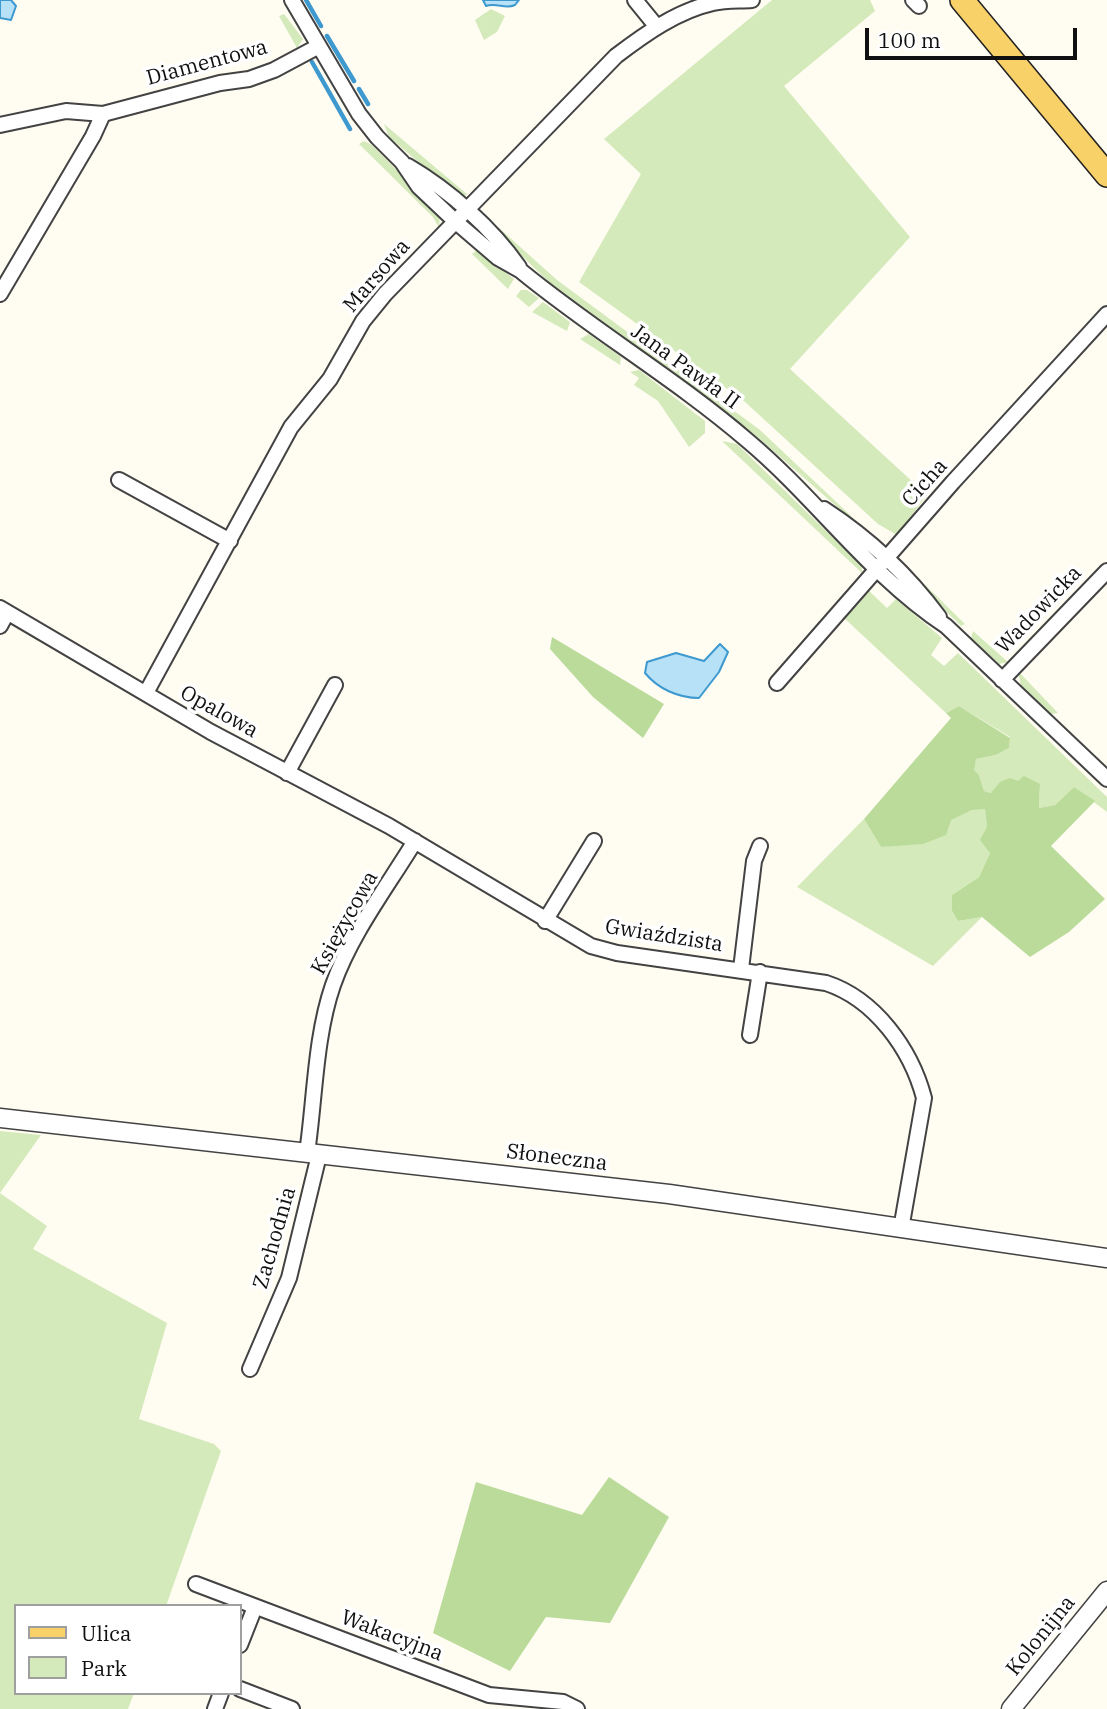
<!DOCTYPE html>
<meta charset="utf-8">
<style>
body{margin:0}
#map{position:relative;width:1107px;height:1709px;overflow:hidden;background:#fffcf2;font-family:"IBM Plex Serif",serif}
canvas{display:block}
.legend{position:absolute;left:14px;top:1604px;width:228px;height:91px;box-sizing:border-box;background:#fff;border:2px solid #9f9f9f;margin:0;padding:9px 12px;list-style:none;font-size:21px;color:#101010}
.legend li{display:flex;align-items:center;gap:14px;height:35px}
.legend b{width:35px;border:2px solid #9f9f9f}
.scale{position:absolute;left:865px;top:28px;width:212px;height:32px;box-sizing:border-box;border:4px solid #101010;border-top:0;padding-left:9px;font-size:21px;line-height:24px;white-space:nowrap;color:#101010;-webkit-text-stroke:5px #fff;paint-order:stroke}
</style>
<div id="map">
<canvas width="1107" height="1709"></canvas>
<ul class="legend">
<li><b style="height:9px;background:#f9d169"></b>Ulica</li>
<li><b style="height:19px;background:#d5eabb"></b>Park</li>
</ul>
<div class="scale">100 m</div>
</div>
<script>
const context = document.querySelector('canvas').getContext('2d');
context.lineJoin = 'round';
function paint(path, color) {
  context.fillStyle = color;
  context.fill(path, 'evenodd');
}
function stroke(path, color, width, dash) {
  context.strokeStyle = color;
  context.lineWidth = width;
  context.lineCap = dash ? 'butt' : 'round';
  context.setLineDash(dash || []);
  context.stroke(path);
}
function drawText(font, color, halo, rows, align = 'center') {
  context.font = font + ' "IBM Plex Serif",serif';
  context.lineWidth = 7;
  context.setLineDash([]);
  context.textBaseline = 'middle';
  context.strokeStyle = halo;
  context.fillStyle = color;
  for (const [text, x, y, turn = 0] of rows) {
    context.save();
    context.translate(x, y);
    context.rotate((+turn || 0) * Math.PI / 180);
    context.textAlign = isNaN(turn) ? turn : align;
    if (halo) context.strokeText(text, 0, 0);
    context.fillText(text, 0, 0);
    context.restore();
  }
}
paint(new Path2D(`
 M772 0H870L875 11 784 86 910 237 790 369 927 495 897 535 878 524 744 401 579 282 641 174 604 139Z
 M491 9 505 16 497 32 484 40 475 20Z
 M284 14 303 39 297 48 279 16Z
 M384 124 468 195H457L389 137Z
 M364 141 372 145 440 214 439 228 433 217 359 144Z
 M498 227 557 280 760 430 867 531 885 544 866 532 755 435 554 287 495 230Z
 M477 250 514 279 508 289 472 254Z
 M521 290H527L539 298 529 307 516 296Z
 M543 302 570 322 567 331 532 312Z
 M589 334 621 357 620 365 580 339Z
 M639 370 705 421V433L689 447 658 401 634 385 639 378 630 372Z
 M722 441 737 444 861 565 863 574Z
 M917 577 965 624 961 626 914 580Z
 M866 588 887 608 896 599 942 638 931 655 944 666 958 653 1107 797V812L1074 787 1055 805 1039 808 1040 784 1018 781 991 793 984 791 979 775 973 770 976 759 996 755 1009 748 1010 737 959 706 946 713 843 617Z
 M973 631 1008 662 999 664 971 638Z
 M1018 671 1058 713 1051 714 1021 686Z
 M985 808 990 853 979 877 952 895V911L958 921 982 917 933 966 797 887 864 819 881 847 945 835 950 820 972 810Z
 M0 1131 41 1135 0 1193 47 1226 33 1249 167 1323 139 1419 214 1444 221 1451 166 1606H16V1693H134L128 1709H0Z`), '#d5eabb');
paint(new Path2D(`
 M552 637 664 704 643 738 593 697 550 649Z
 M959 706 1010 738 1009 748 996 755 976 759 974 770 979 775 984 791 991 793 1000 782 1010 778 1018 781 1024 776 1040 784 1039 808 1055 805 1074 787 1095 801 1051 846 1105 899 1069 932 1030 957 982 917 958 921 952 911V895L979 877 990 853 980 840 987 827 985 809 972 810 951 820 946 835 923 844 881 847 864 819 951 718 946 713Z
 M609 1477 669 1517 610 1623 546 1617 510 1671 433 1633 476 1482 582 1515Z`), '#badb9a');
const water = new Path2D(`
 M0 0H11L16 6 11 20 0 18Z
 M483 0H519L515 5C505 10 497 2 486 6Z
 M720 644 728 652 719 672 699 698C679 698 658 689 645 673L647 662 676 653 704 661Z`);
paint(water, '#b7e1f7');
stroke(water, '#3d99ce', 2);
stroke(new Path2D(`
 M306 0 321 26
 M327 36 354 81
 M312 62 350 129
 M359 89 368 104`), '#3d99ce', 4.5);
const minor = new Path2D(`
 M292 0 359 114 377 137 402 162 419 187 456 222 498 258 521 271C594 331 676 379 748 441 818 500 868 574 946 626L1107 779
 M635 0 657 27
 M913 0 919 6
 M0 125 66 111 103 114 220 83 249 79 274 70 319 46
 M408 166C449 190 492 228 519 267
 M0 294 93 136 103 114
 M119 480 230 541
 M824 509C867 537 908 575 939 617
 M0 608 211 732 389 826 591 946 617 953 826 983C875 999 911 1049 924 1098L901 1229
 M0 626 7 613
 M1002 680 1107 571
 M777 683 953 482 1107 314
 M146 693 291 427 330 379 363 321 385 294 616 56C645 34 677 11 713 3 726 0 739 1 752 0
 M287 773 335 685
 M545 921 594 841
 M741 969 754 861 760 846
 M750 1035 760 972
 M307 1153C315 1099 315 1037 333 985 351 934 387 887 415 841
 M250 1369 289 1278 319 1155
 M196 1584 489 1695 563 1702 577 1709
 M240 1645 255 1607
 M240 1689 292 1709
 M215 1709 221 1693`);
const tertiary = new Path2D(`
 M0 1118 669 1194 1107 1258
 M1011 1709 1107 1591`);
const primary = new Path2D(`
 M962 0 1107 175`);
stroke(minor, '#434343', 18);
stroke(tertiary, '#434343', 21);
stroke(primary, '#212121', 26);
stroke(minor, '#fff', 14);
stroke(tertiary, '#fff', 18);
stroke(primary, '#f9d169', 23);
drawText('21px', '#101010', '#fff', [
 ["Diamentowa",207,63,-15],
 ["Marsowa",377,276,-49],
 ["Jana Pawła II",685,367,36],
 ["Cicha",925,483,-48],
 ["Wadowicka",1039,610,-46],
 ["Opalowa",219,712,29],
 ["Księżycowa",345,923,-61],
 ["Gwiaździsta",664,936,9],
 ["Słoneczna",557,1158,7],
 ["Zachodnia",275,1238,-74],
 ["Wakacyjna",392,1636,21],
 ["Kolonijna",1041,1636,-51]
]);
</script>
